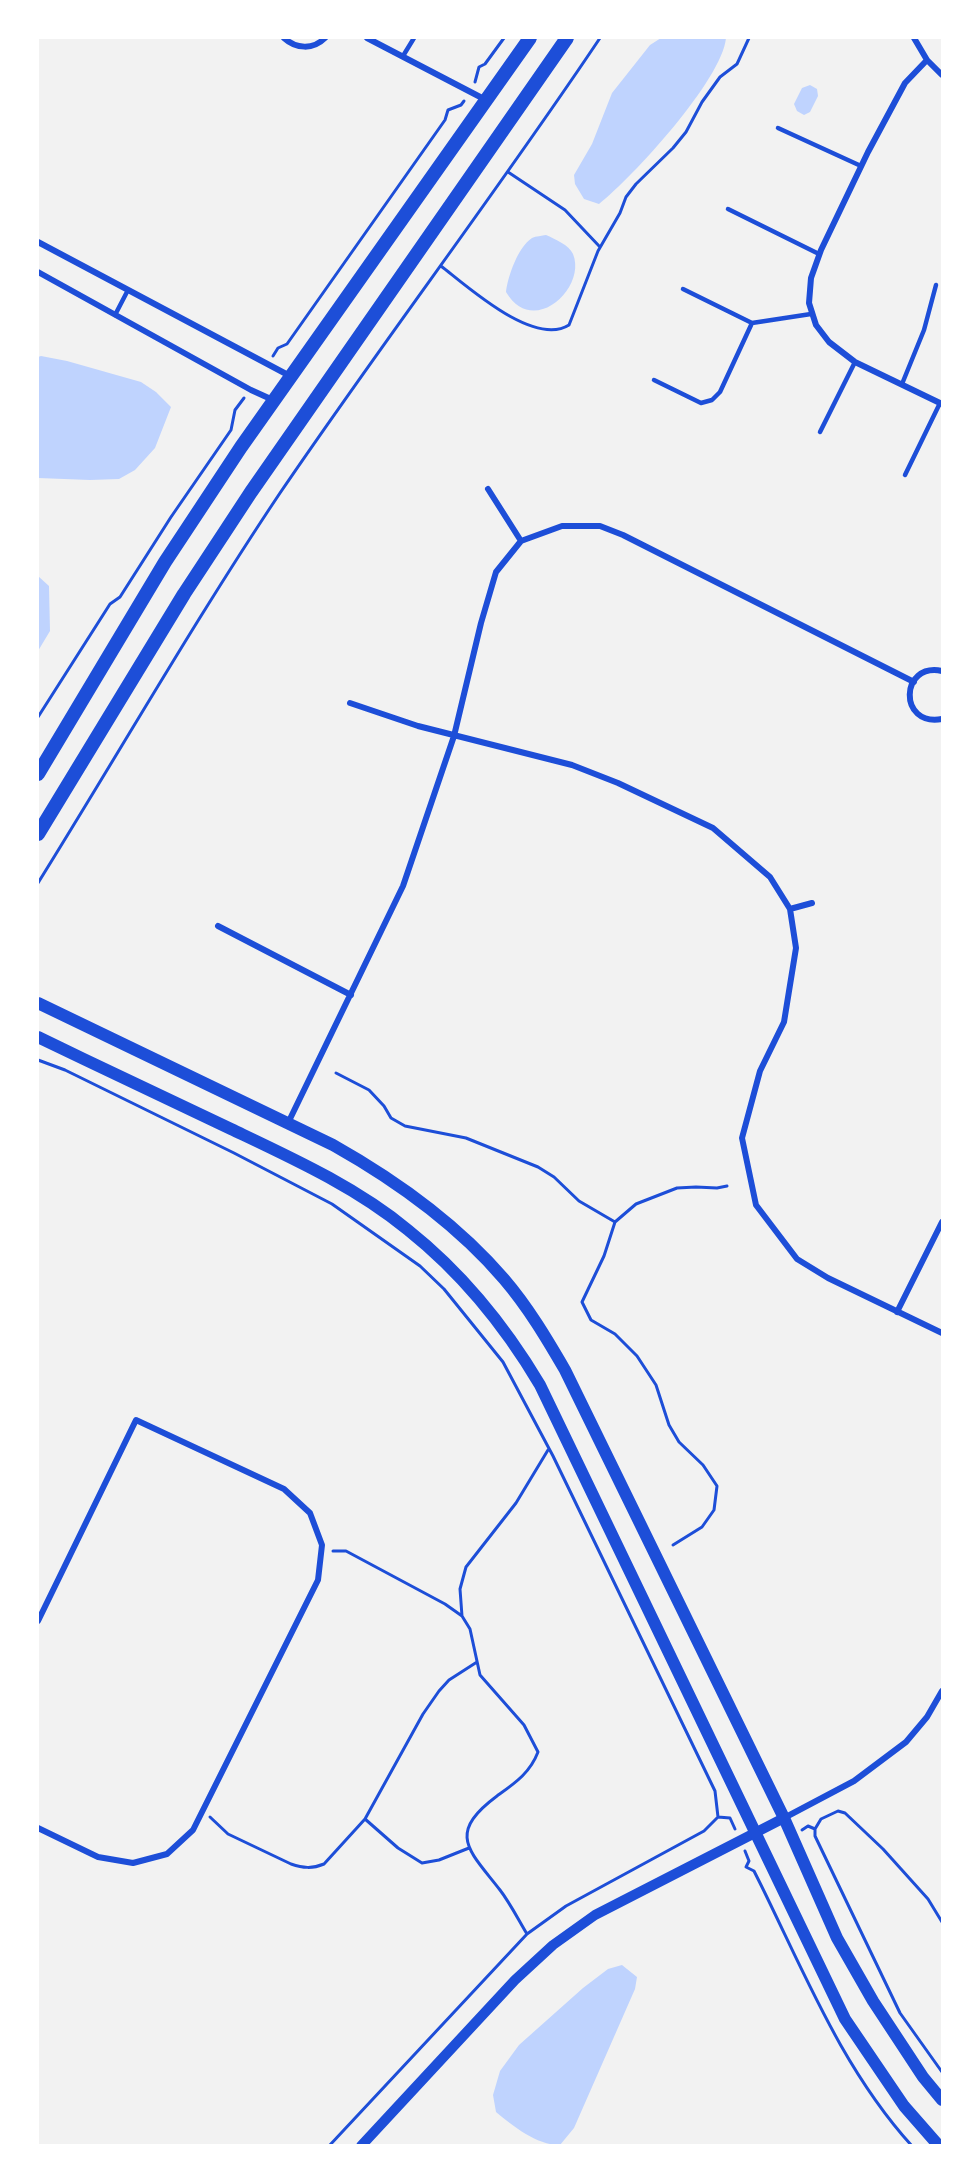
<!DOCTYPE html>
<style>
body{margin:0}
#map{position:relative;width:980px;height:2183px;overflow:hidden;background:#f2f2f2;font-family:"Roboto Condensed",sans-serif}
canvas{display:block}
.frame{position:absolute;inset:0;border:39px solid #fff;pointer-events:none}
</style>
<div id="map">
<canvas width="980" height="2183"></canvas>
<div class="frame"></div>
</div>
<script>
const context = document.querySelector('canvas').getContext('2d');
context.lineJoin = 'round';
function paint(path, color) {
  context.fillStyle = color;
  context.fill(path, 'evenodd');
}
function stroke(path, color, width, dash) {
  context.strokeStyle = color;
  context.lineWidth = width;
  context.lineCap = dash ? 'butt' : 'round';
  context.setLineDash(dash || []);
  context.stroke(path);
}
paint(new Path2D(`
 M661 38H726C722 80 633 177 599 204L584 199 575 184 574 175 592 144 612 93 650 45Z
 M810 85 817 89 818 96 810 112 804 115 797 111 794 104 802 88Z
 M546 235C555 239 569 245 573 254 587 288 533 338 506 292 508 276 518 247 532 238 536 236 542 236 546 235Z
 M41 356 67 361 141 382 156 392 171 407 155 448 135 470 119 479 90 480 38 478V357Z
 M38 576 49 586 50 631 38 651Z
 M622 1965 637 1977 635 1989 574 2128 560 2145C536 2145 513 2126 496 2112L493 2095 500 2071 519 2045 583 1988 608 1969Z`), '#bfd3fe');
stroke(new Path2D(`
 M475 82 479 67 485 64 504 38
 M508 172 565 210 600 247
 M441 266C468 287 534 347 569 325L598 251 620 213 626 197 636 184 673 148 686 132 702 102 720 77 737 64 749 38
 M273 356 278 348 287 344 445 120 448 110 461 105 464 101
 M38 717 110 604 120 597 171 517 231 430 235 410 244 398
 M38 883C119 753 195 620 280 493 384 340 497 192 600 38
 M38 1060 65 1070 234 1153 332 1204 420 1266 444 1289 503 1362 553 1456 715 1791 718 1817
 M336 1073 369 1090 384 1106 391 1118 405 1126 466 1138 538 1167 554 1177 579 1201 615 1222
 M673 1545 702 1527 714 1510 717 1486 703 1465 679 1442 669 1425 656 1385 637 1356 615 1334 591 1320 582 1302 604 1256 615 1222 636 1204 677 1188 696 1187 717 1188 727 1186
 M333 1551H346L445 1604 462 1616 470 1629 480 1675 524 1725 538 1752C530 1773 515 1783 497 1796 446 1834 469 1850 500 1890 510 1903 518 1919 527 1934
 M462 1616 460 1589 466 1567 516 1503 548 1450
 M210 1817 228 1834 291 1864C303 1868 312 1869 324 1864L365 1819
 M815 1829V1836L900 2013 942 2072
 M802 1830 808 1826 815 1829 821 1819 838 1811 845 1813 883 1849 928 1899 942 1922
 M469 1848 439 1860 422 1863 398 1848 365 1819 423 1714 439 1691 449 1680 477 1662
 M745 1851 749 1861 746 1867 754 1871 760 1883C805 1974 843 2070 912 2146
 M329 2146 527 1934 566 1906 704 1831 718 1817 730 1818 735 1829`), '#1d4ed8', 3);
stroke(new Path2D(`
 M403 56 414 38
 M778 128 861 166
 M728 209 819 254
 M683 289 752 323
 M115 315 128 290
 M654 380 701 403 712 400 720 392 752 323 811 314
 M902 384 924 330 936 285
 M820 432 855 362
 M905 475 940 403`), '#1d4ed8', 4.5);
stroke(new Path2D(`
 M284 38C296 49 313 50 325 38
 M367 38 486 100
 M914 38 927 60 942 75
 M927 60 905 83 868 152 821 250 811 278 809 303 816 325 829 342 855 362 942 404
 M38 242 290 376
 M38 272 251 390 273 400
 M488 489 521 541
 M942 671C900 662 898 727 942 719
 M350 703 418 726 572 765 618 783 713 828 770 877 790 909 796 948 784 1022 760 1071 742 1138 756 1205 797 1259 828 1278 942 1333
 M790 909 812 903
 M218 926 351 995
 M288 1123 403 886 454 736 481 623 496 572 521 541 562 526H600L623 535 914 682
 M897 1312 942 1222
 M38 1621 136 1420 284 1489 310 1513 322 1545 318 1580 193 1830 167 1854 133 1863 98 1857 38 1828
 M784 1818 854 1781 906 1742 927 1717 942 1691`), '#1d4ed8', 6);
stroke(new Path2D(`
 M361 2146 515 1980 553 1945 595 1915 784 1818`), '#1d4ed8', 10);
stroke(new Path2D(`
 M38 1003 333 1145C397 1181 456 1223 504 1279 528 1307 547 1339 565 1370L784 1818 837 1938 873 2001 923 2077 942 2100
 M38 1037C102 1068 166 1098 231 1129 292 1158 356 1187 408 1230 462 1273 505 1326 540 1385L845 2019 904 2106 939 2146`), '#1d4ed8', 12);
stroke(new Path2D(`
 M38 774 165 562 241 447 530 38
 M38 834 184 594 251 492 567 38`), '#1d4ed8', 14);
</script>
